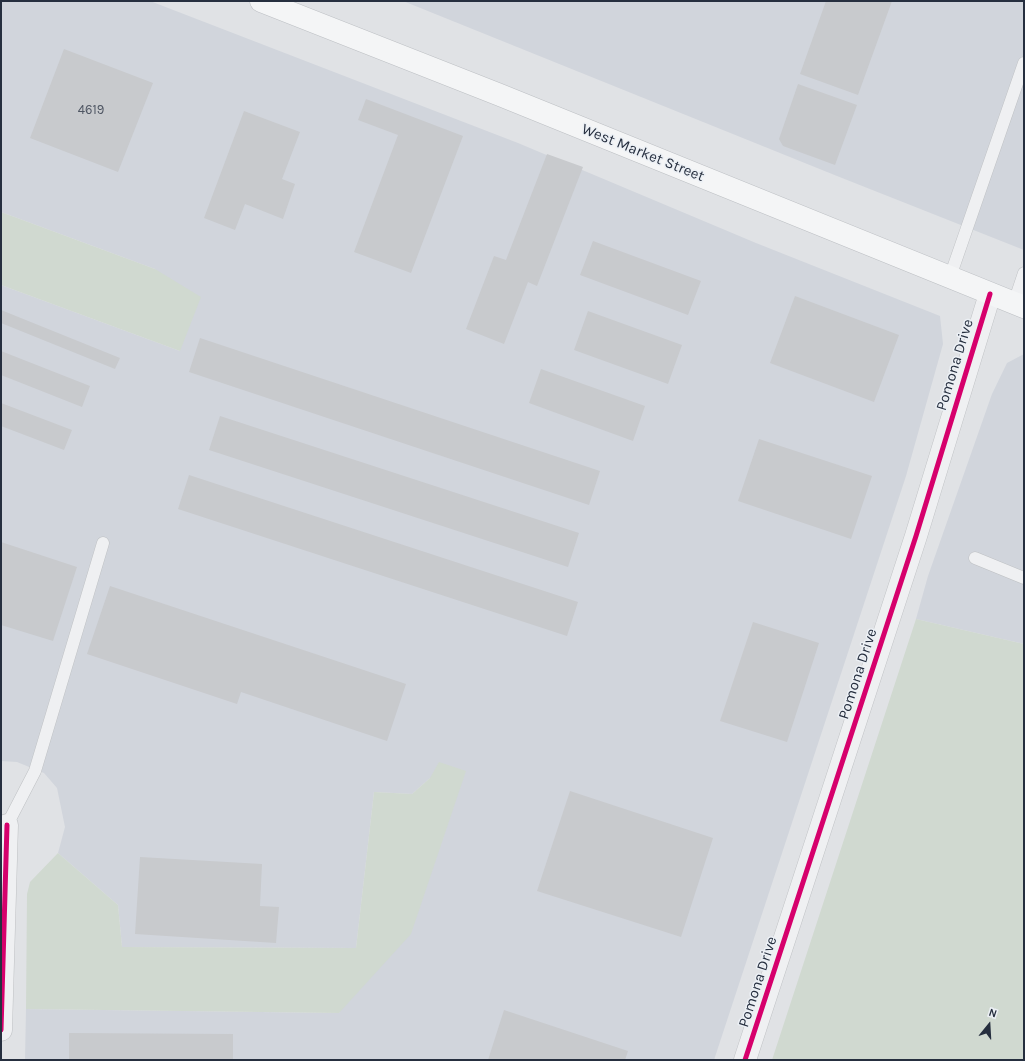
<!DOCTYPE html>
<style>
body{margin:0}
#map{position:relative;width:1025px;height:1061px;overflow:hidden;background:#e0e2e5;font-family:Karla,sans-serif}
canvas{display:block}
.frame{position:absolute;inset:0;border:2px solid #262f3f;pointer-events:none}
.north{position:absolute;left:969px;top:1005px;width:40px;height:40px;-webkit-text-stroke:3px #ecf0f5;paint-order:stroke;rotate:18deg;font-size:11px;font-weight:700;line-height:16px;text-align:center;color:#262f3f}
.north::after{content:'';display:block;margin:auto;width:14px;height:18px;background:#262f3f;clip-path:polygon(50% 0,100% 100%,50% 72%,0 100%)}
</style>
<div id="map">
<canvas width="1025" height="1061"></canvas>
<div class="frame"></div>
<div class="north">N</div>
</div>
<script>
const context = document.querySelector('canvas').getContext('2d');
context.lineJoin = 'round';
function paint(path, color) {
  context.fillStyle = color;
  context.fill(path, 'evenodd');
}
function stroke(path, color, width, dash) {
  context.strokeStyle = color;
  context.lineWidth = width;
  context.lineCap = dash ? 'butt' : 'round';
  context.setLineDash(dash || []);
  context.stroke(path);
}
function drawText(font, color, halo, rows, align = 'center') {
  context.font = font + ' Karla,sans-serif';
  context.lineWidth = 3;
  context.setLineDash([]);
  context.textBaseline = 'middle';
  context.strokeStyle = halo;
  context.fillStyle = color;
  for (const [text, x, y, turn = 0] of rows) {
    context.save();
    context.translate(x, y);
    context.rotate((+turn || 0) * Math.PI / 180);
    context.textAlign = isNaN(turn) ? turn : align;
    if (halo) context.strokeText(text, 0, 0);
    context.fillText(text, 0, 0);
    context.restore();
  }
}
paint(new Path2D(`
 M1 1H150L518 143 756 243 940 316 943 344 906 476 714 1060H25L26 1009 339 1013 430 778 412 794 374 792 356 948 122 947 118 905 58 853 65 827 57 788 44 773 17 762 1 761V285L180 351 155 269 1 212Z
 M403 1H1024V250L837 176Z
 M1024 354V644L916 619 928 576 992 394 1007 363Z`), '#d1d5dc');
paint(new Path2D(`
 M1 212 155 269 201 297 180 351 1 285Z
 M916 619 1024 644V1060H772Z
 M439 762 466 771 411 934 339 1013 26 1009 27 894 30 882 58 853 118 905 122 947 356 948 374 792 412 794 430 778Z`), '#d0d9d0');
paint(new Path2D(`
 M826 1H892L858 95 800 74Z
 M64 49 153 83 118 172 30 138Z
 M798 84 857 105 835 165 783 146 779 139Z
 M366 99 463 136 411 273 354 252 398 135 358 120Z
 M244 111 300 132 282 179 295 184 283 219 245 204 235 230 204 218Z
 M547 154 583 167 537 286 528 282 504 344 466 329 494 256 506 260Z
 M593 241 701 281 688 315 580 275Z
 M795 296 899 335 874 402 770 363Z
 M1 310 120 358 115 369 1 323Z
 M588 311 682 345 668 384 574 350Z
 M200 338 600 471 589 505 189 372Z
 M1 351 90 386 82 407 1 375Z
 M541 369 645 406 633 441 529 403Z
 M1 403 72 430 64 450 1 426Z
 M220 416 579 533 568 567 209 450Z
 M759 439 872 476 851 539 738 501Z
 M189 475 578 602 567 636 178 509Z
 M1 542 77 567 53 641 1 625Z
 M110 586 406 684 387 741 241 692 237 704 87 654Z
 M753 622 819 643 787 742 720 721Z
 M570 791 713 838 681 937 537 891Z
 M140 857 262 864 260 906 279 907 276 943 135 934Z
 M504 1010 628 1051 625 1060H488Z
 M69 1033 233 1034V1060H69Z`), '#c8cacd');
const service = new Path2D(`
 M950 277 1024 63
 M1014 303 1024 273
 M975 558 1024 578
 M7 825 35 771 103 543`);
const minor = new Path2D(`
 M1 1030 7 825`);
const tertiary = new Path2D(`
 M745 1060 916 536 990 294`);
const primary = new Path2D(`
 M261 1 500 95 1024 307`);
stroke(service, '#bec0c3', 13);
stroke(minor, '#bec0c3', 23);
stroke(tertiary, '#bec0c3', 23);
stroke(primary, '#bcbfc3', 23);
stroke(service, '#eff0f2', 12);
stroke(minor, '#eff0f2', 22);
stroke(tertiary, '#eff0f2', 22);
stroke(primary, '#f4f5f6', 22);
stroke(new Path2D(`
 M1 1030 7 825
 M745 1060 916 536 990 294`), '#d6006c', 5);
drawText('13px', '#4f5663', null, [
 ["4619",91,110]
]);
drawText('15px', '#262f3f', '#ecf0f5', [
 ["West Market Street",643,153,22],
 ["Pomona Drive",955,365,-73],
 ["Pomona Drive",858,674,-72],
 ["Pomona Drive",758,982,-72]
]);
</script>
